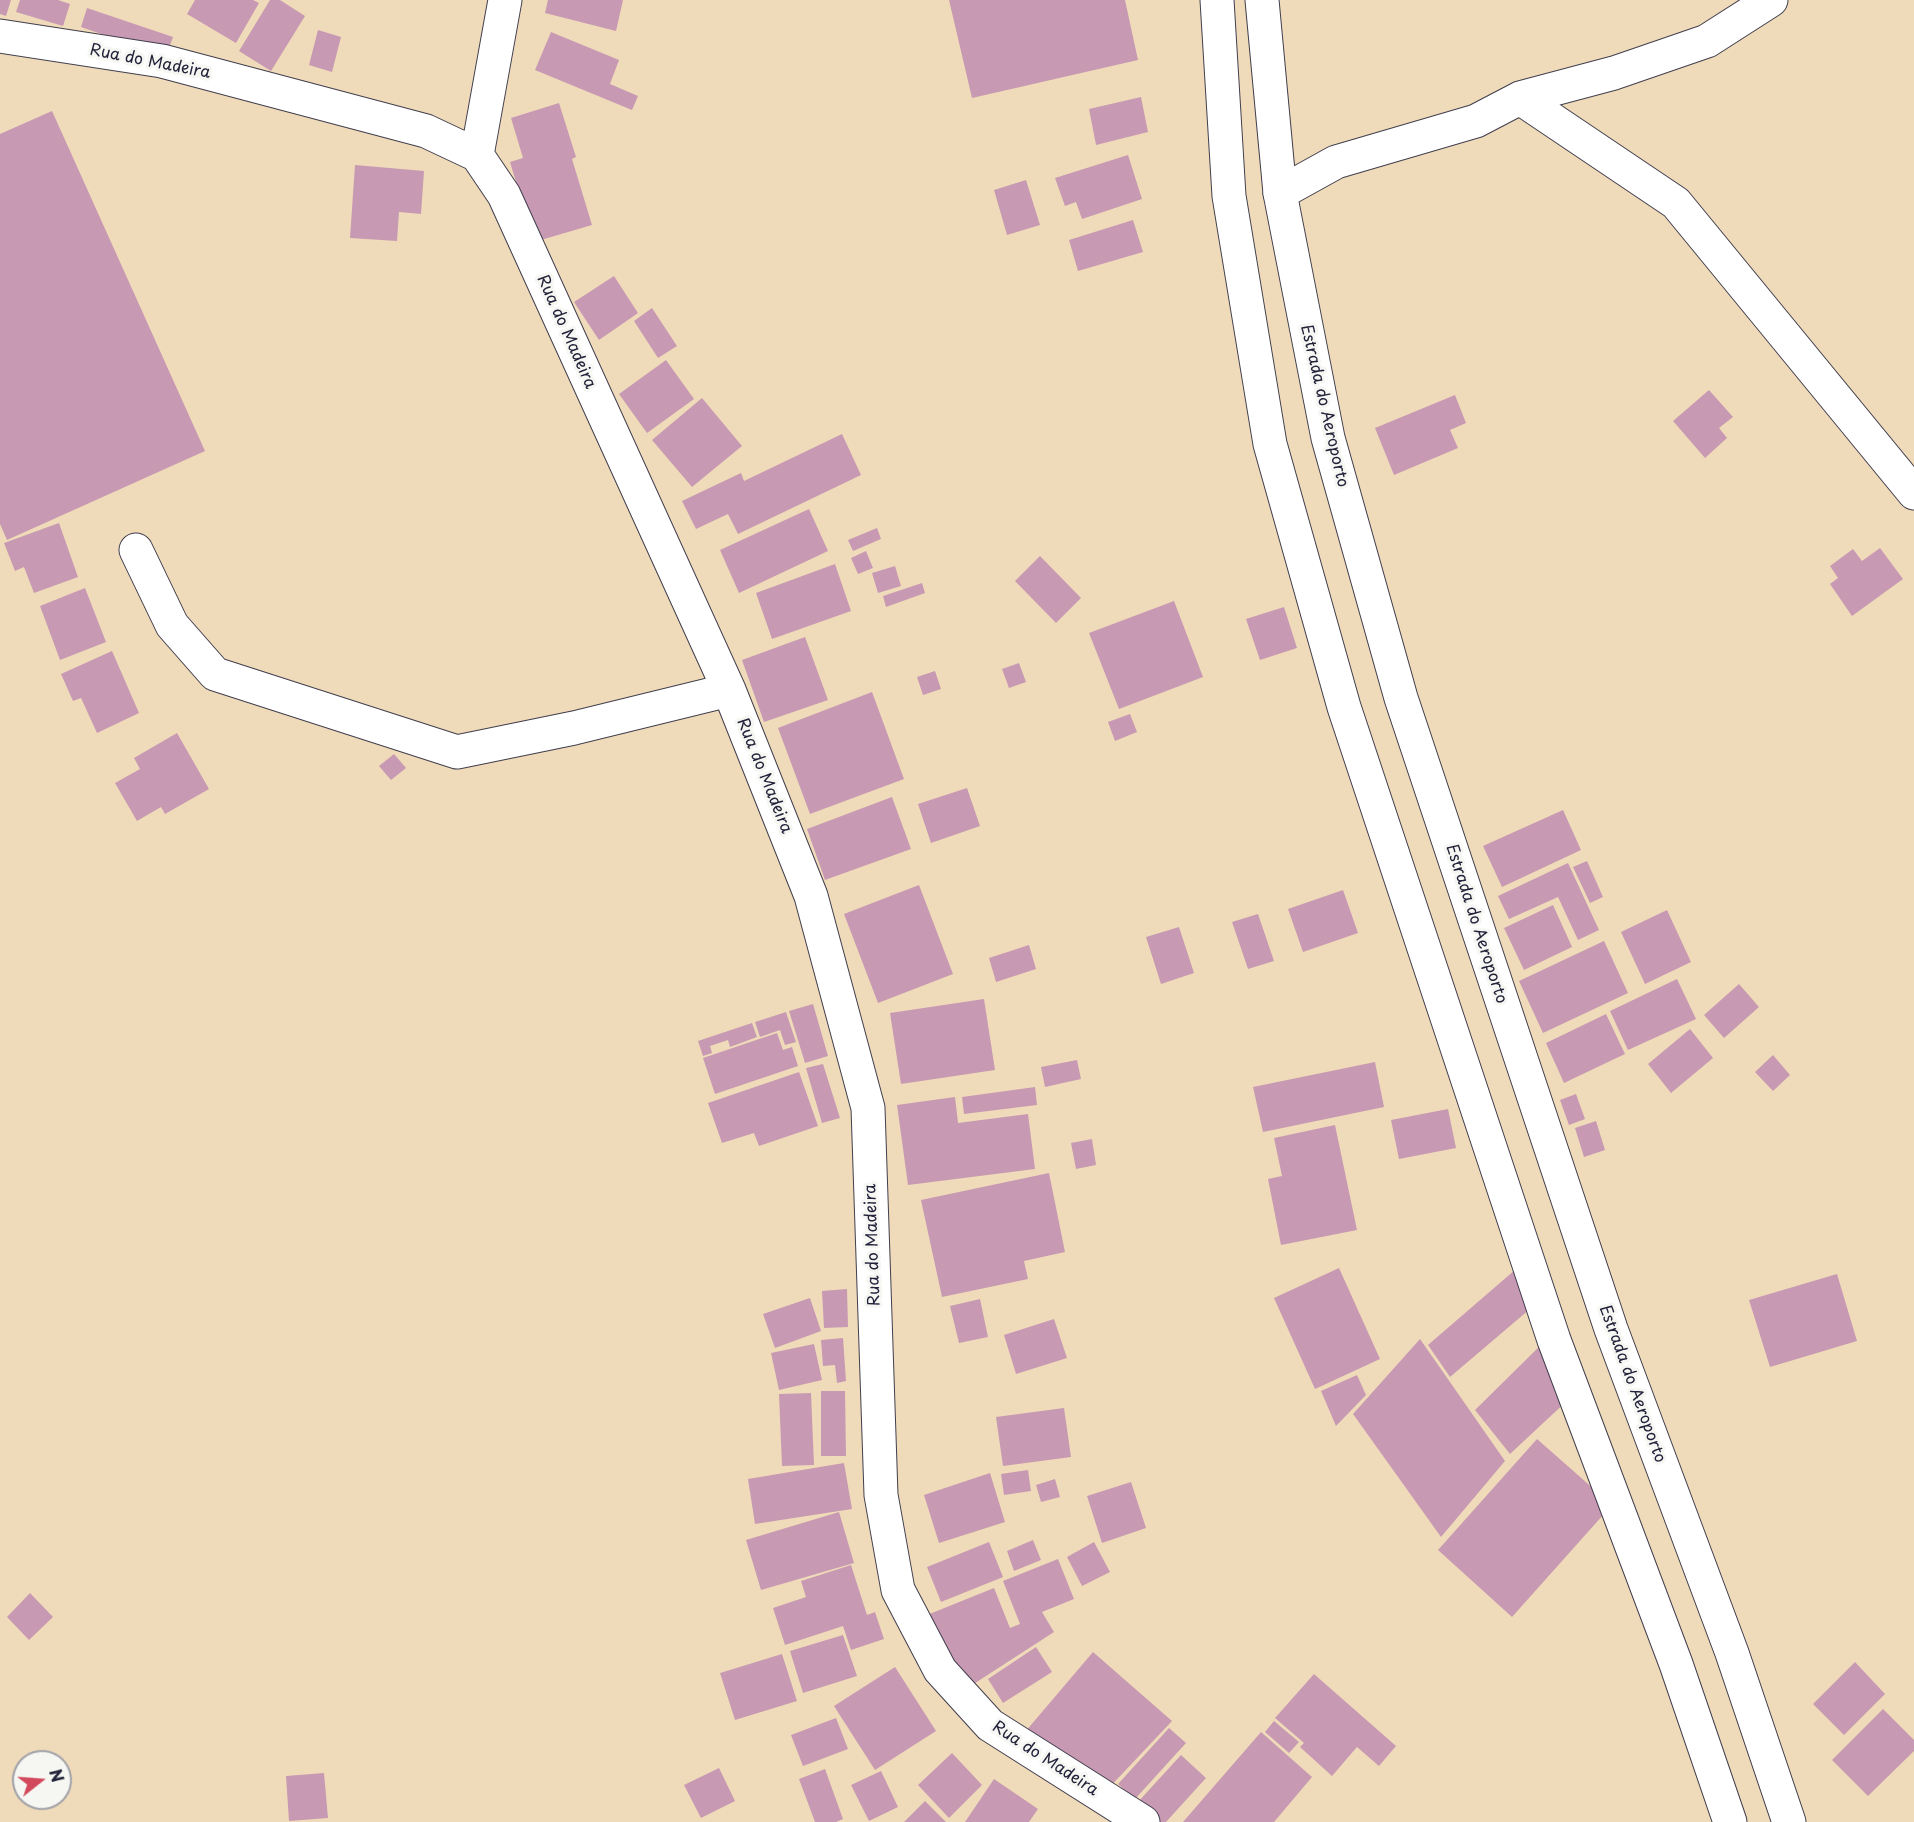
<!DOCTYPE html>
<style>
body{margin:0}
#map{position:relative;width:1914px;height:1822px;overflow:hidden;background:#efdbb9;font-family:"Playpen Sans",sans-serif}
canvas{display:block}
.north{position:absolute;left:12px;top:1750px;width:60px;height:60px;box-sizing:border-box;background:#f6f6f2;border:2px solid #a1a1a9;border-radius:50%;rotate:73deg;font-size:16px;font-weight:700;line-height:24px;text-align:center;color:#22223b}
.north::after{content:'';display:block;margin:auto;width:21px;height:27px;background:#d1495b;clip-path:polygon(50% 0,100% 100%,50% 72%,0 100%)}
</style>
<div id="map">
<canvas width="1914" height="1822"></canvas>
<div class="north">N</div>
</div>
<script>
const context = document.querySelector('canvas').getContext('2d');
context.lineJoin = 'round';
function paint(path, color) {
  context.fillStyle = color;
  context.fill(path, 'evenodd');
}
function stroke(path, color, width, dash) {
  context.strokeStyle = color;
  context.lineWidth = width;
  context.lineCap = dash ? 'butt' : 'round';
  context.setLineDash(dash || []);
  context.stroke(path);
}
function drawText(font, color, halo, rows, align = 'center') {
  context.font = font + ' "Playpen Sans",sans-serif';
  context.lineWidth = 6;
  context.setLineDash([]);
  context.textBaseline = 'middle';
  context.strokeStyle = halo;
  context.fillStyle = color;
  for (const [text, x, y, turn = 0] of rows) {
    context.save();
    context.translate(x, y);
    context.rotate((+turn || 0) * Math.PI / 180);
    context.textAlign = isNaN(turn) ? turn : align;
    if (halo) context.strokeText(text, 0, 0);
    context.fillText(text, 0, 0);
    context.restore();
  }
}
paint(new Path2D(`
 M0 0H11L6 16 0 14Z
 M20 0H58L70 4 63 26 16 12Z
 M195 0H253L259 3 236 43 187 14Z
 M270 0H280L305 16 271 71 239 51Z
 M548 0H623L616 31 545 13Z
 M949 0H1125L1138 60 972 98Z
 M87 8 173 37 166 56 81 27Z
 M318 30 341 37 332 72 309 65Z
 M551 32 619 60 610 84 638 96 632 110 535 70Z
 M1141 97 1148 132 1096 145 1089 109Z
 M559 103 576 157 572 159 592 225 534 242 510 162 523 158 511 118Z
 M52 111 205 451 7 540 0 524V134Z
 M1128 155 1142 199 1082 219 1076 202 1065 206 1055 178Z
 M355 165 424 171 421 214 399 212 397 241 350 238Z
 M1026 180 1040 225 1007 235 994 190Z
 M1133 220 1143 252 1078 271 1069 240Z
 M614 276 638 313 599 340 574 302Z
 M652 308 677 346 658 358 634 321Z
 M666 360 694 399 647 433 619 394Z
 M1709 390 1733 417 1719 428 1727 438 1705 458 1673 421Z
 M1455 395 1466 423 1450 430 1458 448 1394 475 1375 428Z
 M702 398 742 446 692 487 652 440Z
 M842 434 861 475 738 534 728 514 696 529 682 501 741 473 744 481Z
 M809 509 828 551 739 593 720 550Z
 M59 523 78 577 34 593 24 567 15 571 4 543Z
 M877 528 881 539 853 551 848 540Z
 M1880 548 1903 579 1852 616 1830 584 1838 578 1830 566 1853 549 1862 561Z
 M866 551 873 568 858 574 851 558Z
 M1040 556 1081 598 1056 623 1015 581Z
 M835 564 851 611 772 639 756 593Z
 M895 566 901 586 878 593 872 573Z
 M922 583 925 593 886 607 883 596Z
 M85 588 106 642 60 660 40 606Z
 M1174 601 1203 677 1119 709 1089 633Z
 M1284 607 1297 648 1260 660 1246 619Z
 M805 637 828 700 764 722 742 660Z
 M112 651 139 713 97 733 81 698 73 701 61 674Z
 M1019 663 1026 682 1009 688 1002 669Z
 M935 671 941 689 923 695 917 677Z
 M872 692 904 779 810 814 778 728Z
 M1130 714 1137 732 1115 741 1108 722Z
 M177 733 209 789 165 814 161 807 137 821 115 783 140 769 134 758Z
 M394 754 406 768 391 780 379 766Z
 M967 788 980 826 931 843 918 804Z
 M892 797 911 849 825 880 807 829Z
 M1563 810 1581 850 1502 887 1483 846Z
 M1587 861 1603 897 1590 903 1573 867Z
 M1568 863 1599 930 1578 940 1558 897 1509 919 1498 896Z
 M919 885 953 974 878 1003 844 914Z
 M1343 890 1358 933 1303 952 1288 909Z
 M1553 905 1572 947 1524 970 1504 928Z
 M1667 910 1691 962 1645 984 1621 932Z
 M1258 914 1274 961 1248 969 1232 922Z
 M1179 927 1194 973 1161 984 1146 937Z
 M1604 941 1628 993 1543 1033 1519 981Z
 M1029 945 1036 969 996 982 989 958Z
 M1677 979 1696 1019 1628 1050 1610 1011Z
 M1739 984 1759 1007 1724 1038 1704 1015Z
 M984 999 995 1070 901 1084 890 1013Z
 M813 1004 828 1056 805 1063 789 1011Z
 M786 1012 796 1042 785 1045 780 1030 760 1037 755 1022Z
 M1606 1014 1625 1054 1564 1083 1546 1043Z
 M752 1023 757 1037 730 1047 728 1040 710 1046 712 1053 703 1056 698 1041Z
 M1690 1029 1713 1058 1671 1093 1648 1064Z
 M777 1033 783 1050 792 1047 798 1066 715 1094 703 1058Z
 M1773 1055 1790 1075 1773 1091 1755 1072Z
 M1077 1060 1081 1079 1045 1087 1041 1067Z
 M1375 1062 1384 1107 1263 1132 1253 1087Z
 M823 1064 840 1118 822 1123 806 1068Z
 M799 1072 818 1126 759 1146 754 1133 722 1143 708 1103Z
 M1035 1087 1037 1105 964 1114 962 1097Z
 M1576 1094 1585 1119 1569 1125 1560 1100Z
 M955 1097 958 1123 1028 1114 1035 1169 908 1185 897 1105Z
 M1448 1109 1456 1148 1399 1159 1391 1120Z
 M1596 1121 1605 1150 1584 1157 1575 1128Z
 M1335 1125 1357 1230 1281 1245 1268 1179 1282 1176 1274 1138Z
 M1092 1139 1096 1165 1076 1169 1071 1143Z
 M1049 1173 1065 1252 1024 1261 1028 1279 942 1297 921 1200Z
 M1523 1263 1537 1303 1450 1377 1428 1345Z
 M1339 1268 1380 1359 1315 1389 1274 1298Z
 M1837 1274 1857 1341 1770 1367 1749 1300Z
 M847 1289 848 1327 824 1328 822 1291Z
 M810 1298 821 1331 775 1348 763 1314Z
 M980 1299 988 1337 959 1343 950 1306Z
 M1054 1319 1067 1358 1016 1374 1004 1335Z
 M843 1338 846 1381 837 1383 835 1365 823 1366 821 1340Z
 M1420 1339 1505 1461 1441 1537 1353 1414Z
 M1546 1340 1569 1399 1510 1454 1475 1410Z
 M814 1344 822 1380 779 1390 771 1353Z
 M1357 1375 1366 1395 1336 1426 1321 1391Z
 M821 1391H845L846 1456H821Z
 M811 1393 814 1465 782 1466 779 1394Z
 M1064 1408 1071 1457 1003 1466 996 1417Z
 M1537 1439 1612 1505 1512 1617 1438 1550Z
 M844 1463 852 1509 755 1524 748 1479Z
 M1028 1470 1031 1491 1004 1495 1001 1474Z
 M990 1473 1005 1522 939 1543 924 1495Z
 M1055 1479 1060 1497 1041 1502 1036 1485Z
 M1131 1482 1146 1528 1102 1543 1087 1496Z
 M839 1512 854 1563 761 1590 746 1540Z
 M1033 1540 1041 1560 1014 1571 1007 1551Z
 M989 1542 1003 1577 941 1602 927 1567Z
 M1094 1542 1110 1572 1082 1586 1067 1557Z
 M1058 1559 1074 1599 1042 1612 1054 1632 969 1687 927 1615 994 1588 1010 1628 1020 1624 1003 1581Z
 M851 1565 867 1615 875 1612 884 1639 851 1650 843 1626 785 1645 773 1608 806 1597 801 1581Z
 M30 1593 53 1617 29 1640 7 1617Z
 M843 1635 857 1676 803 1693 790 1651Z
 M1036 1647 1052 1672 1003 1703 988 1679Z
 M1093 1652 1172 1721 1106 1791 1025 1732Z
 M782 1654 797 1701 735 1720 720 1673Z
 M1855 1662 1885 1694 1844 1735 1813 1704Z
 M895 1667 936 1731 875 1770 834 1706Z
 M1314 1674 1396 1746 1379 1766 1357 1747 1332 1776 1300 1747 1304 1743 1275 1718Z
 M1883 1709 1914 1740V1751L1868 1796 1832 1760Z
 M836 1718 848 1749 803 1766 791 1735Z
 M1274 1721 1299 1742 1289 1753 1265 1732Z
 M1169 1728 1186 1743 1135 1799 1118 1784Z
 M1261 1732 1312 1777 1274 1822H1183Z
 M952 1753 982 1785 949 1818 918 1785Z
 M1181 1755 1206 1778 1166 1822H1159L1137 1803Z
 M719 1768 735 1801 701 1818 684 1785Z
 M825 1769 843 1819 836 1822H815L799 1779Z
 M881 1771 898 1807 869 1821 851 1785Z
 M324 1773 328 1818 289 1821 286 1776Z
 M994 1779 1038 1809 1029 1822H965Z
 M925 1801 946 1822H904Z`), '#c899b3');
const minor = new Path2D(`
 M0 36 162 61 426 131 477 155 504 195 729 690 811 896 868 1108 881 1495 898 1590 940 1670 990 1725 1143 1822
 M1520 98 1676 203 1914 493
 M477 155 505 0
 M1280 193 1336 162 1476 121 1520 98 1614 73 1707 41 1771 0
 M136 550 172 625 215 674 457 752 574 728 729 690`);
const major = new Path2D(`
 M1217 0 1229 196 1270 444 1344 707 1554 1340 1676 1664 1730 1822
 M1262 0 1280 193 1328 438 1401 698 1611 1329 1732 1653 1789 1822`);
stroke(minor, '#413e4e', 35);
stroke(major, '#413e4e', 35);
stroke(minor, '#fff', 33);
stroke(major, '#fff', 33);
drawText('16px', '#22223b', '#f6f6f2', [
 ["Rua do Madeira",150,62,11],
 ["Rua do Madeira",566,332,66],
 ["Estrada do Aeroporto",1324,406,77],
 ["Rua do Madeira",764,776,68],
 ["Estrada do Aeroporto",1476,924,72],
 ["Rua do Madeira",873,1245,-92],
 ["Estrada do Aeroporto",1632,1384,70],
 ["Rua do Madeira",1045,1759,33]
]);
</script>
